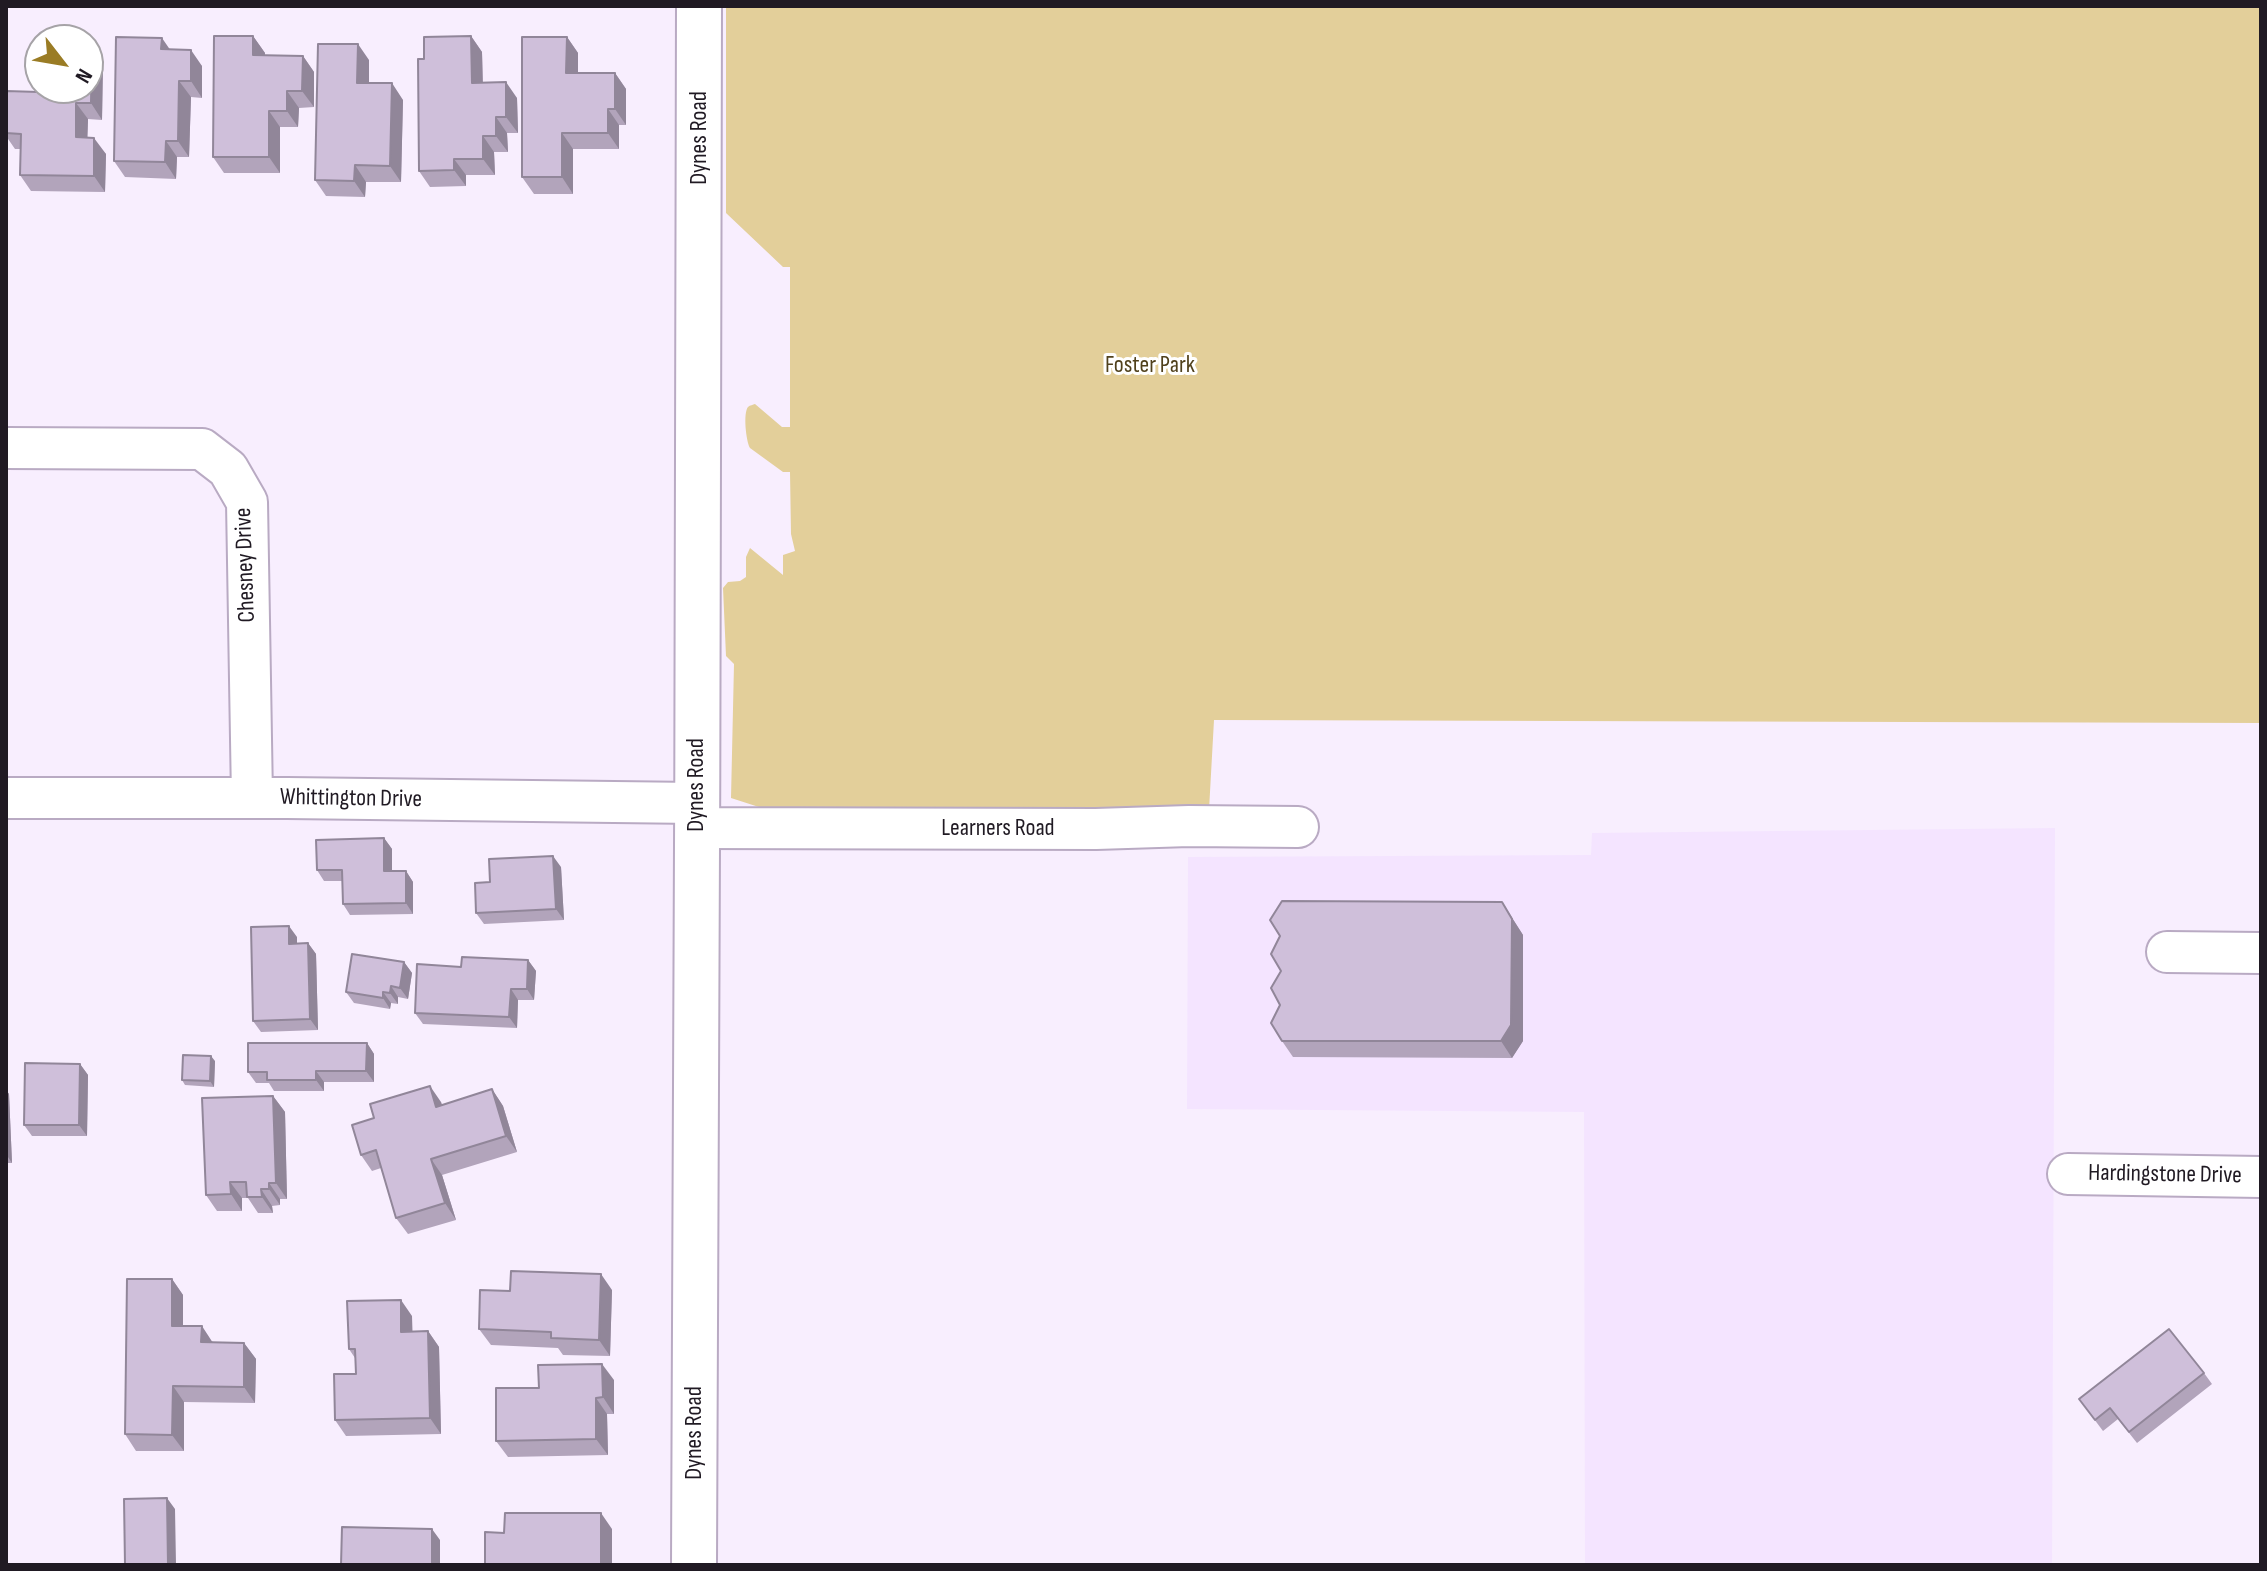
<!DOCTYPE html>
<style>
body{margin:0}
#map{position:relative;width:2267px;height:1571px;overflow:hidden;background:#f8eefe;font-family:"Sofia Sans Condensed",sans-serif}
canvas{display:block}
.frame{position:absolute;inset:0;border:8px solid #201a23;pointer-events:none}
.north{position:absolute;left:24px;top:24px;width:80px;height:80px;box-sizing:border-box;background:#fff;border:2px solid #a6a3a7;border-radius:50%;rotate:121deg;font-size:22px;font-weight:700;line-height:32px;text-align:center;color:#201a23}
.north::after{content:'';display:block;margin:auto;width:28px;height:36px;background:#9a7c25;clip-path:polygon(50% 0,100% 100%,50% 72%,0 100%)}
</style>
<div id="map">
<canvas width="2267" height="1571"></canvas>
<div class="frame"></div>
<div class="north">N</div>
</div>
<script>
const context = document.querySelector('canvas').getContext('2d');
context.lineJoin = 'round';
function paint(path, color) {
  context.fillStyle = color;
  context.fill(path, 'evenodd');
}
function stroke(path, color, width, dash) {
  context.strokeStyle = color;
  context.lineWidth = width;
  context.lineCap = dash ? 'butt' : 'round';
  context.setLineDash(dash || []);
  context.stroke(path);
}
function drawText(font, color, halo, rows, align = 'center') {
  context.font = font + ' "Sofia Sans Condensed",sans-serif';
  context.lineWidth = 6;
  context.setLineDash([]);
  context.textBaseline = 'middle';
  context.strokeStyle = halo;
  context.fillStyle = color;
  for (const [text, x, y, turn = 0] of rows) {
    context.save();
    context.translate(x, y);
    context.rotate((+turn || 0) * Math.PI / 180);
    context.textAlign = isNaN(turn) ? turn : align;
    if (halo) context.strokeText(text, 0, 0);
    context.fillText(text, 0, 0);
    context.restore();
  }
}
paint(new Path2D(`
 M2055 828 2052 1565H1585L1584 1112 1187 1109 1188 857 1591 855 1592 833Z`), '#f4e4ff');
paint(new Path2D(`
 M726 6H2261V723L1214 720 1209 810 762 808 731 798 734 664 726 656 723 588 728 582 740 581 746 577V557L750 548 783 575V555L795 551 791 534 790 472H783L750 448C746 441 743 413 748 407 750 405 753 405 755 404L782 427H790V267H783L726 213Z`), '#e3cf9a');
const street = new Path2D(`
 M6 448 202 449 228 469 247 502 252 798
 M6 798H287L696 803
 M697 828 1096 829 1189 826 1298 827
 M2167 952 2261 953
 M2068 1174 2261 1177`);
const secondary = new Path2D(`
 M694 1565C695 1045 700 526 699 6`);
stroke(street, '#b9aac3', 44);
stroke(secondary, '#b9aac3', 48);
stroke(street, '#fff', 40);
stroke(secondary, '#fff', 44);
paint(new Path2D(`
 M253 36 265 53V55L303 56 314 72V107L299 108 298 127H280V173H224L213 157Z
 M471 36 482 52 483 83 517 98 518 133H507L508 152H494L495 175H466V186L430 187 419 171 424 59Z
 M567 37 578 53V73H615L626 89V125H619V149H573V194H534L522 177Z
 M170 49 202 66V98L191 97 189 157H177L176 179 125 177 114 161Z
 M369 60V83L403 100 401 182H366L365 197 326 196 315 180Z
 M103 62 102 120 88 119 87 138 106 154 105 192 31 191 20 175V149H15L6 136V91L39 92 40 88Z
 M384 838 392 849V871H406L413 882V914L350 915 343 904 342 881H324L317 870Z
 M561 867 564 920 484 924 476 913 490 882Z
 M1502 902 1523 935V1041L1512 1058 1293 1057 1282 1041 1280 1005 1281 971Z
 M297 937V943H308L316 954 318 1030 261 1032 253 1021Z
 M528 960 536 971 534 1000H518L517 1028 423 1024 415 1013 461 967Z
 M404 962 412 973 408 999 398 997V1004L391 1003 390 1009 354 1003 346 992Z
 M367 1043 374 1054V1082H324V1091H274L269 1083H256L248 1072Z
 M215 1061 214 1087 185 1085 182 1080Z
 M80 1064 88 1075 87 1136H32L24 1125Z
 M492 1089 503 1106 517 1152 442 1175 456 1220 408 1234 396 1218 381 1168 372 1171 361 1155 441 1102 442 1105Z
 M6 1090 9 1094 12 1163H6Z
 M273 1096 285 1112 287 1199H280V1205L272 1206 273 1213H258L248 1198H242V1211H217L206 1195Z
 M172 1279 183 1295V1326L213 1342 244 1343 256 1359 255 1403 184 1402V1451H136L125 1434Z
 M612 1290 610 1356 563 1355 558 1348 491 1345 479 1329 510 1291Z
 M412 1316V1331H428L439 1347 441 1434 346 1436 335 1420 356 1374 355 1358 349 1349Z
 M2204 1373 2212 1384 2137 1443 2118 1419 2103 1431 2079 1399Z
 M614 1380V1414H607L608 1455 508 1457 496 1441 539 1388Z`), '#b2a4bb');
paint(new Path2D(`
 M253 36 265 53 264 71 253 55Z
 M471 36 482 52 483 99 472 83Z
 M567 37 578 53V89L566 73Z
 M162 38 173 54 161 49Z
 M358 44 369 60V99L357 83Z
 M92 46 103 62 102 120 91 103Z
 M191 50 202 66V98L191 81Z
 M303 56 314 72V107L302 91Z
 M615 73 626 89V125L615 109Z
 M179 81 191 97 189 157 178 141Z
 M506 82 517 98 518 133 506 117Z
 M392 83 403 100 401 182 390 166Z
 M287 91 299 108 298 127 287 111Z
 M76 103 88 119 87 154 76 137Z
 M608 109 619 125V149L608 133Z
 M269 111 280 127V173L269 157Z
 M496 117 507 133 508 152 496 136Z
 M562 133 573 149V194L562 177Z
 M483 136 494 152 495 175 483 159Z
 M94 138 106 154 105 192 94 176Z
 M166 141 177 157 176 179 165 162Z
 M454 159 466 175V186L454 170Z
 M355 165 366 182 365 197 354 181Z
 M384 838 392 849V882L384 871Z
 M553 856 561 867 564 920 556 909Z
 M406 871 413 882V914L406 903Z
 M1502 902 1523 935V1041L1512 1058 1501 1041Z
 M289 926 297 937V955L289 944Z
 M308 943 316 954 318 1030 310 1019Z
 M528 960 536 971 534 1000 527 989Z
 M404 962 412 973 408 999 400 988Z
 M391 986 398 997V1004L390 993Z
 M511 989 518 1000 517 1028 509 1017Z
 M383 992 391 1003 390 1009 383 998Z
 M367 1043 374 1054V1082L366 1071Z
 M211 1056 215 1061 214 1087 210 1081Z
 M80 1064 88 1075 87 1136 79 1125Z
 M316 1071 324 1082V1091L316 1080Z
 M430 1086 441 1102 447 1123 436 1107Z
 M492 1089 503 1106 517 1152 506 1136Z
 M6 1090 9 1094 12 1163 6 1154Z
 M273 1096 285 1112 287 1199 276 1183Z
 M431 1159 442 1175 456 1220 445 1203Z
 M230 1182 242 1198V1211L231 1194Z
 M269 1183 280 1199V1205L269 1189Z
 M261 1189 272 1206 273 1213 262 1197Z
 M601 1274 612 1290 610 1356 599 1340Z
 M172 1279 183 1295V1342L172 1326Z
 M401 1300 412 1316 413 1348 401 1332Z
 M202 1326 213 1343 201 1342Z
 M428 1331 439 1347 441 1434 430 1418Z
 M244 1343 256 1359 255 1403 244 1387Z
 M602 1364 614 1380V1414L603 1397Z
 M173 1386 184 1402V1451L172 1435Z
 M596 1398 607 1414 608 1455 596 1439Z
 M167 1498 175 1509 176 1565H168Z
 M601 1513 612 1529V1565H601Z
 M432 1529 440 1540V1565H432Z`), '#918699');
const building = new Path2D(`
 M214 36H253V55L303 56 302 91H287V111H269V157H213Z
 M471 36 472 83 506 82V117H496V136H483V159H454V170L419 171 418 59H424V37Z
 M116 37 162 38 161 49 191 50V81H179L178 141H166L165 162 114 161Z
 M522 37H567L566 73H615V109H608V133H562V177H522Z
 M318 44H358L357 83H392L390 166 355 165 354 181 315 180Z
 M88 46H92L91 103H76V137L94 138V176L20 175 21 134 6 133V91L39 92V77L40 78V88H88Z
 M384 838V871H406V903L343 904 342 870H317L316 840Z
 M553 856 556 909 476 913 475 883 490 882 489 859Z
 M1282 901 1502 902 1512 919 1511 1025 1501 1041H1282L1271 1023 1280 1005 1271 988 1281 971 1271 954 1280 936 1270 920Z
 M289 926V944L308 943 310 1019 253 1021 251 927Z
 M352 954 404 962 400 988 391 986 390 993 383 992V998L346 992Z
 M462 957 528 960 527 989H511L509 1017 415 1013 417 964 461 967Z
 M248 1043H367L366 1071H316V1080H267V1072H248Z
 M183 1055 211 1056 210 1081 182 1080Z
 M25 1063 80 1064 79 1125H24Z
 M430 1086 436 1107 492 1089 506 1136 431 1159 445 1203 396 1218 376 1150 361 1155 352 1125 374 1118 370 1104Z
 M273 1096 276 1183H269V1189H261L262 1197H247L246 1182H230L231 1194 206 1195 202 1098Z
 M511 1271 601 1274 599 1340 551 1338V1332L479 1329 480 1290 510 1291Z
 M127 1279H172V1326H202L201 1342 244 1343V1387L173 1386 172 1435 125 1434Z
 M401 1300V1332L428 1331 430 1418 335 1420 334 1374H356L355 1349H349L347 1301Z
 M2169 1329 2204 1373 2129 1432 2110 1408 2095 1420 2079 1399Z
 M602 1364 603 1397 596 1398V1439L496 1441V1388H539L538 1365Z
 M167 1498 168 1565H125L124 1499Z
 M505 1513H601V1565H485V1532L504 1533Z
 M342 1527 432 1529V1565H341Z`);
paint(building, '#cfbfda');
stroke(building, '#918699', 2);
drawText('24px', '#201a23', '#fff', [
 ["Dynes Road",700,138,-90],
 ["Chesney Drive",246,565,-92],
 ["Dynes Road",697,785,-90],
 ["Whittington Drive",351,799,1],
 ["Learners Road",998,829],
 ["Hardingstone Drive",2165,1175,1],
 ["Dynes Road",695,1433,-90]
]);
drawText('24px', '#50411c', '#fff', [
 ["Foster Park",1150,366]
]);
</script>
